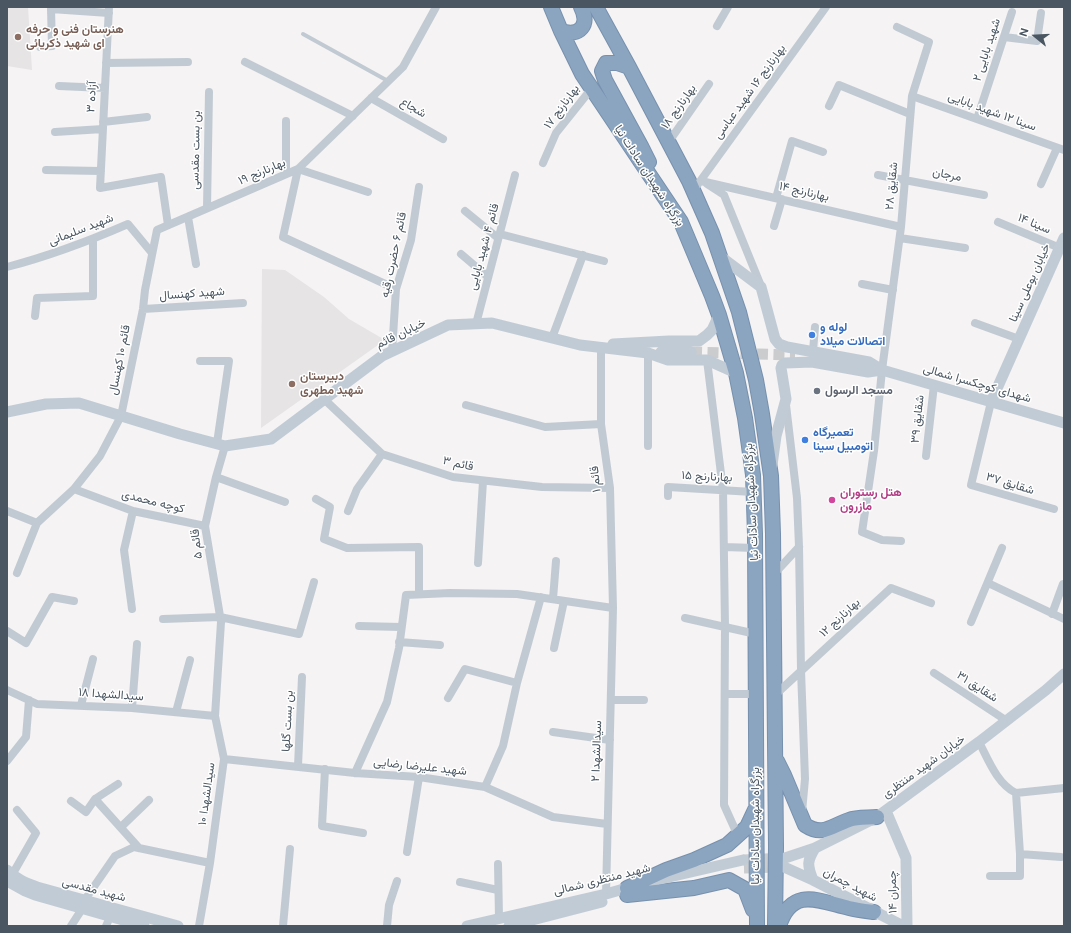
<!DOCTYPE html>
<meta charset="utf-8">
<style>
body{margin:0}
#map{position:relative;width:1071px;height:933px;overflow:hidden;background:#f5f3f3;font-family:"DM Sans",sans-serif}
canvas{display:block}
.frame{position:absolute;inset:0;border:8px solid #4a5661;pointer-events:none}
.north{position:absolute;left:1015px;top:16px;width:40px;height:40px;-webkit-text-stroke:3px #fff;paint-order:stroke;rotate:288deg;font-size:11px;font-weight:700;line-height:16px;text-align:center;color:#4a5661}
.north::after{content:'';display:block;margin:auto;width:14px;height:18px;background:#4a5661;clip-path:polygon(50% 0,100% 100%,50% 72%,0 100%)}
</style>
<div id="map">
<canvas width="1071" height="933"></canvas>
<div class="frame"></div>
<div class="north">N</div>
</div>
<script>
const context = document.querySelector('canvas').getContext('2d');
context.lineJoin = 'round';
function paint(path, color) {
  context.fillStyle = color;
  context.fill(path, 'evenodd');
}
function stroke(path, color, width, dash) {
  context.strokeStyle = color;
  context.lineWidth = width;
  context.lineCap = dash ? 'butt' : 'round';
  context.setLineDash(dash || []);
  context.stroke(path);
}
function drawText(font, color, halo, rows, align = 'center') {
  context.font = font + ' "DM Sans",Vazirmatn,sans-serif';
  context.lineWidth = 3;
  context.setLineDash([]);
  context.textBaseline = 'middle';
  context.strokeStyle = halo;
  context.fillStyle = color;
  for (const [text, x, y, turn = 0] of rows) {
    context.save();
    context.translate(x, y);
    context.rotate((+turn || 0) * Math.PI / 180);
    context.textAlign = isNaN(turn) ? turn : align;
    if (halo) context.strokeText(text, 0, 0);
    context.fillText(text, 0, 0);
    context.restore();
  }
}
paint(new Path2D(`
 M7 7H28L32 70 7 66Z
 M262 269 285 270 324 297 349 319 385 340 261 428Z`), '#e6e4e5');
stroke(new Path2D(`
 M691 352 795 355
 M743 860 784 858
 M744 868 784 867`), '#caccce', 11, [11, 5.5]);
const highway = new Path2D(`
 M551 7 561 31 582 74 681 222 712 296 719 315 736 373 745 418 753 475 755 534 757 926
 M596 7 629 67 689 181 712 233 739 312 756 380 762 414 771 476 773 534 776 847 775 926
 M561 31C580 37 590 25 581 7
 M629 67 617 63H606L602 71 605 80 641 146 649 162
 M777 761 784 775 805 825C823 837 831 826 849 820 857 817 868 818 877 817
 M627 888 666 870 694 860 727 845 747 827 755 810
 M627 895 694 888 729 880 745 889 753 910
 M779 926C792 886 819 901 849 908 857 910 866 911 874 912`);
stroke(highway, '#7690ad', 16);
stroke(new Path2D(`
 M303 34 388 81`), '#c1cad2', 4);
stroke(new Path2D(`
 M109 7 100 188 161 177 168 225
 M717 26 728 7
 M897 27 929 42 912 96 901 227 882 370 874 451 862 532 882 540 901 541
 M1004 37 1037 41 1041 13
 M40 47 52 46 51 9 109 13
 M245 62 353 116
 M106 63 188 62
 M59 86 105 88
 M912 96 1064 150
 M371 98 443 139
 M829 106 839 85 910 114
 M977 119 1012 12
 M286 121V174
 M103 122 147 117
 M55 132 103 129
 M668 143 709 84
 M543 163 556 133 592 88
 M46 170 101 171
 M878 175 984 195
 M701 181 901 227
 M707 184 724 195 761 286
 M1041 184 1057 148
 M693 191 826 7
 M368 192 298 169 283 237 396 289
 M776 198 792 141 823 152
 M207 208 209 92
 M465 211 498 238
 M188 217 196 264
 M998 222 1060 248
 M774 226 782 199
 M500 234 604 261
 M900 238 965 248
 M461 254 488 277
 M7 267C49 256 89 241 128 224L152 253
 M862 284 893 290
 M143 309 243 303
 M35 316 37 298 93 296V240
 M975 323 1019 339
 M476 324 515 175
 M552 338 583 255
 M601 348V424L610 488 613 608 606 894
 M813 351 815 327
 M392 352 396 289 411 240 419 187
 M707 360 723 490 725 627 724 805 738 836
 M200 361H229L217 443
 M325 400 382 454 453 477 542 487 610 488
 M991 402 971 485 1054 509
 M466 405 545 427 601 424
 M786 405 797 498 799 547 801 670 805 779 802 812
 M648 446V353
 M926 456 934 385
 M216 477 285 502
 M74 489 133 511 205 526
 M668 496V487L753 492
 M316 499 330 507 324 539 347 548 419 547V594
 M7 511 37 523
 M348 511 357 489 382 454
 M724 547 755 548
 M478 563 483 481
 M17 573 37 523 74 489 100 456 121 416 143 309 145 290 157 230 298 169 403 67 436 7
 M774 574 799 547
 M988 583 1064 619
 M553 599 556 561
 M132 609 124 550 133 511
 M1052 614 1063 584
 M685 618 756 634
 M163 619 220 617 299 634 314 582
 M971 622 1002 548
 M359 626 401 627
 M7 631 26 643 52 597 74 601
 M399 642 440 645
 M554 648 564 601
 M934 673 1007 721
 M7 690 37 704 132 708 215 716
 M725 694H756
 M775 695 891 588 931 603
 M448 698 465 669 517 683
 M611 700H644
 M81 705 93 659
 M132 708 137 644
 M176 712 190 660
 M553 732 610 740
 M979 742C988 759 997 784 1016 793L1064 788
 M224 759 355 773 419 777 485 787 553 817 607 824
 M7 761 26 737 29 700
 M298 766 302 677
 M325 769 322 826 363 833
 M355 773 387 702 399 648 406 595 450 593 517 594 613 608
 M485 787 503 746 517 683 541 597
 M95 799 118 784
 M71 801 86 812 95 799 139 848
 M121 827 149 800
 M407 852 419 777
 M1020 854 1061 857
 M498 864 499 918
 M12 875 36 833 17 810
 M990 876H1020V854L1016 793
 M460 882 498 890
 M84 901 115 856 134 847 210 863
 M71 926 82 909
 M106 926 110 917
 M199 926 210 863 224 759 215 716 221 622 205 526 216 477 225 446
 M283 926 290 849
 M387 926 389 905 397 881`), '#c1cad2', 8);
stroke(new Path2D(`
 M721 257 761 287 775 339 779 344 787 347 869 362 882 370 1064 423
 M613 344 669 341H699L707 335 712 330 719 315
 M661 352H691
 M991 402 1064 238
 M7 412 46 404 79 403 180 434 225 446 271 439 382 356 448 325 492 323 580 345 648 353 668 360H707L736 373
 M772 465 776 436 786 399 781 368 782 365 785 363 812 362 868 372 882 370
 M886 811 906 858 907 926
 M785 858 815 848 877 817 979 742 1046 690 1064 674
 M784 867 813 880 903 926
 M7 870C16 879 26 883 37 887L178 926
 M813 880C807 865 807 861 815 848
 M7 881 25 891 35 895 144 926
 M652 881 743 860
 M467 926 606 894 634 886
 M509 926 602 902`), '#c1cbd6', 11);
stroke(highway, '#8ba5c1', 14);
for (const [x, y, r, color] of [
 [18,37,4,"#8d6e63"],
 [812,335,4,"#3f7fe0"],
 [292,384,4,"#8d6e63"],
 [817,391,4,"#6b7280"],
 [805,440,4,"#3f7fe0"],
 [832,500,4,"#d1479c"]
]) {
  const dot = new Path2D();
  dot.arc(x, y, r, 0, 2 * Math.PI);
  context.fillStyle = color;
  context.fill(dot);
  stroke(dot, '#fff', 1.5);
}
drawText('bold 12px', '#785e54', '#fff', [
 ["هنرستان فنی و حرفه",26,30],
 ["ای شهید ذکریائی",26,44],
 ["دبیرستان",300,377],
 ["شهید مطهری",300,391]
], 'left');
drawText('12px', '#4a5661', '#fff', [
 ["شهید بابایی ۲",987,50,-72],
 ["بهارنارنج ۱۶ شهید عباسی",750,92,-54],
 ["آزاده ۳",92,97,-87],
 ["بهارنارنج ۱۷",562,107,-54],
 ["بهارنارنج ۱۸",679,107,-55],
 ["شجاع",413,108,30],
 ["سینا ۱۲ شهید بابایی",992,112,20],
 ["بن بست مقدسی",196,150,-89],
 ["بهارنارنج ۱۹",262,172,-23],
 ["مرجان",947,175,11],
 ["بزرگراه شهیدان سادات نیا",649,176,57],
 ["شقایق ۲۸",892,186,-85],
 ["بهارنارنج ۱۴",804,192,13],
 ["سینا ۱۴",1034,224,23],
 ["شهید سلیمانی",81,230,-21],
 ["قائم ۴ شهید بابایی",484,247,-75],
 ["قائم ۶ حضرت رقیه",394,255,-78],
 ["خیابان بوعلی سینا",1030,283,-66],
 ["شهید کهنسال",192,294,-4],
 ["خیابان قائم",401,334,-26],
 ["قائم ۱۰ کهنسال",120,360,-79],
 ["شهدای کوچکسرا شمالی",977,384,16],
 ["شقایق ۳۹",918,419,-84],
 ["قائم ۳",458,464,12],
 ["بهارنارنج ۱۵",707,477,3],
 ["قائم ۱",596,479,-96],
 ["شقایق ۳۷",1010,484,17],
 ["کوچه محمدی",153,502,14],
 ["بزرگراه شهیدان سادات نیا",752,502,-93],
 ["قائم ۵",197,544,-97],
 ["بهارنارنج ۱۲",840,618,-43],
 ["شقایق ۳۱",977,687,33],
 ["سیدالشهدا ۱۸",111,695,4],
 ["بن بست گلها",288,721,-87],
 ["سیدالشهدا ۲",597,751,-88],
 ["شهید علیرضا رضایی",420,767,6],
 ["خیابان شهید منتظری",924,767,-36],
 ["سیدالشهدا ۱۰",207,794,-82],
 ["بزرگراه شهیدان سادات نیا",756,826,-90],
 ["شهید منتظری شمالی",602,880,-14],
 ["شهید چمران",850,885,28],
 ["شهید مقدسی",94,890,15],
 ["چمران ۱۴",893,892,-91]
]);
drawText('bold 12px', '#366cbe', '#fff', [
 ["لوله و",820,328],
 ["اتصالات میلاد",820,342],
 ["تعمیرگاه",813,433],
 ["اتومبیل سینا",813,447]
], 'left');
drawText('bold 12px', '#5b616d', '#fff', [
 ["مسجد الرسول",825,391]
], 'left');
drawText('bold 12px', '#b23c85', '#fff', [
 ["هتل رستوران",840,493],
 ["مازرون",840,507]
], 'left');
</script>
